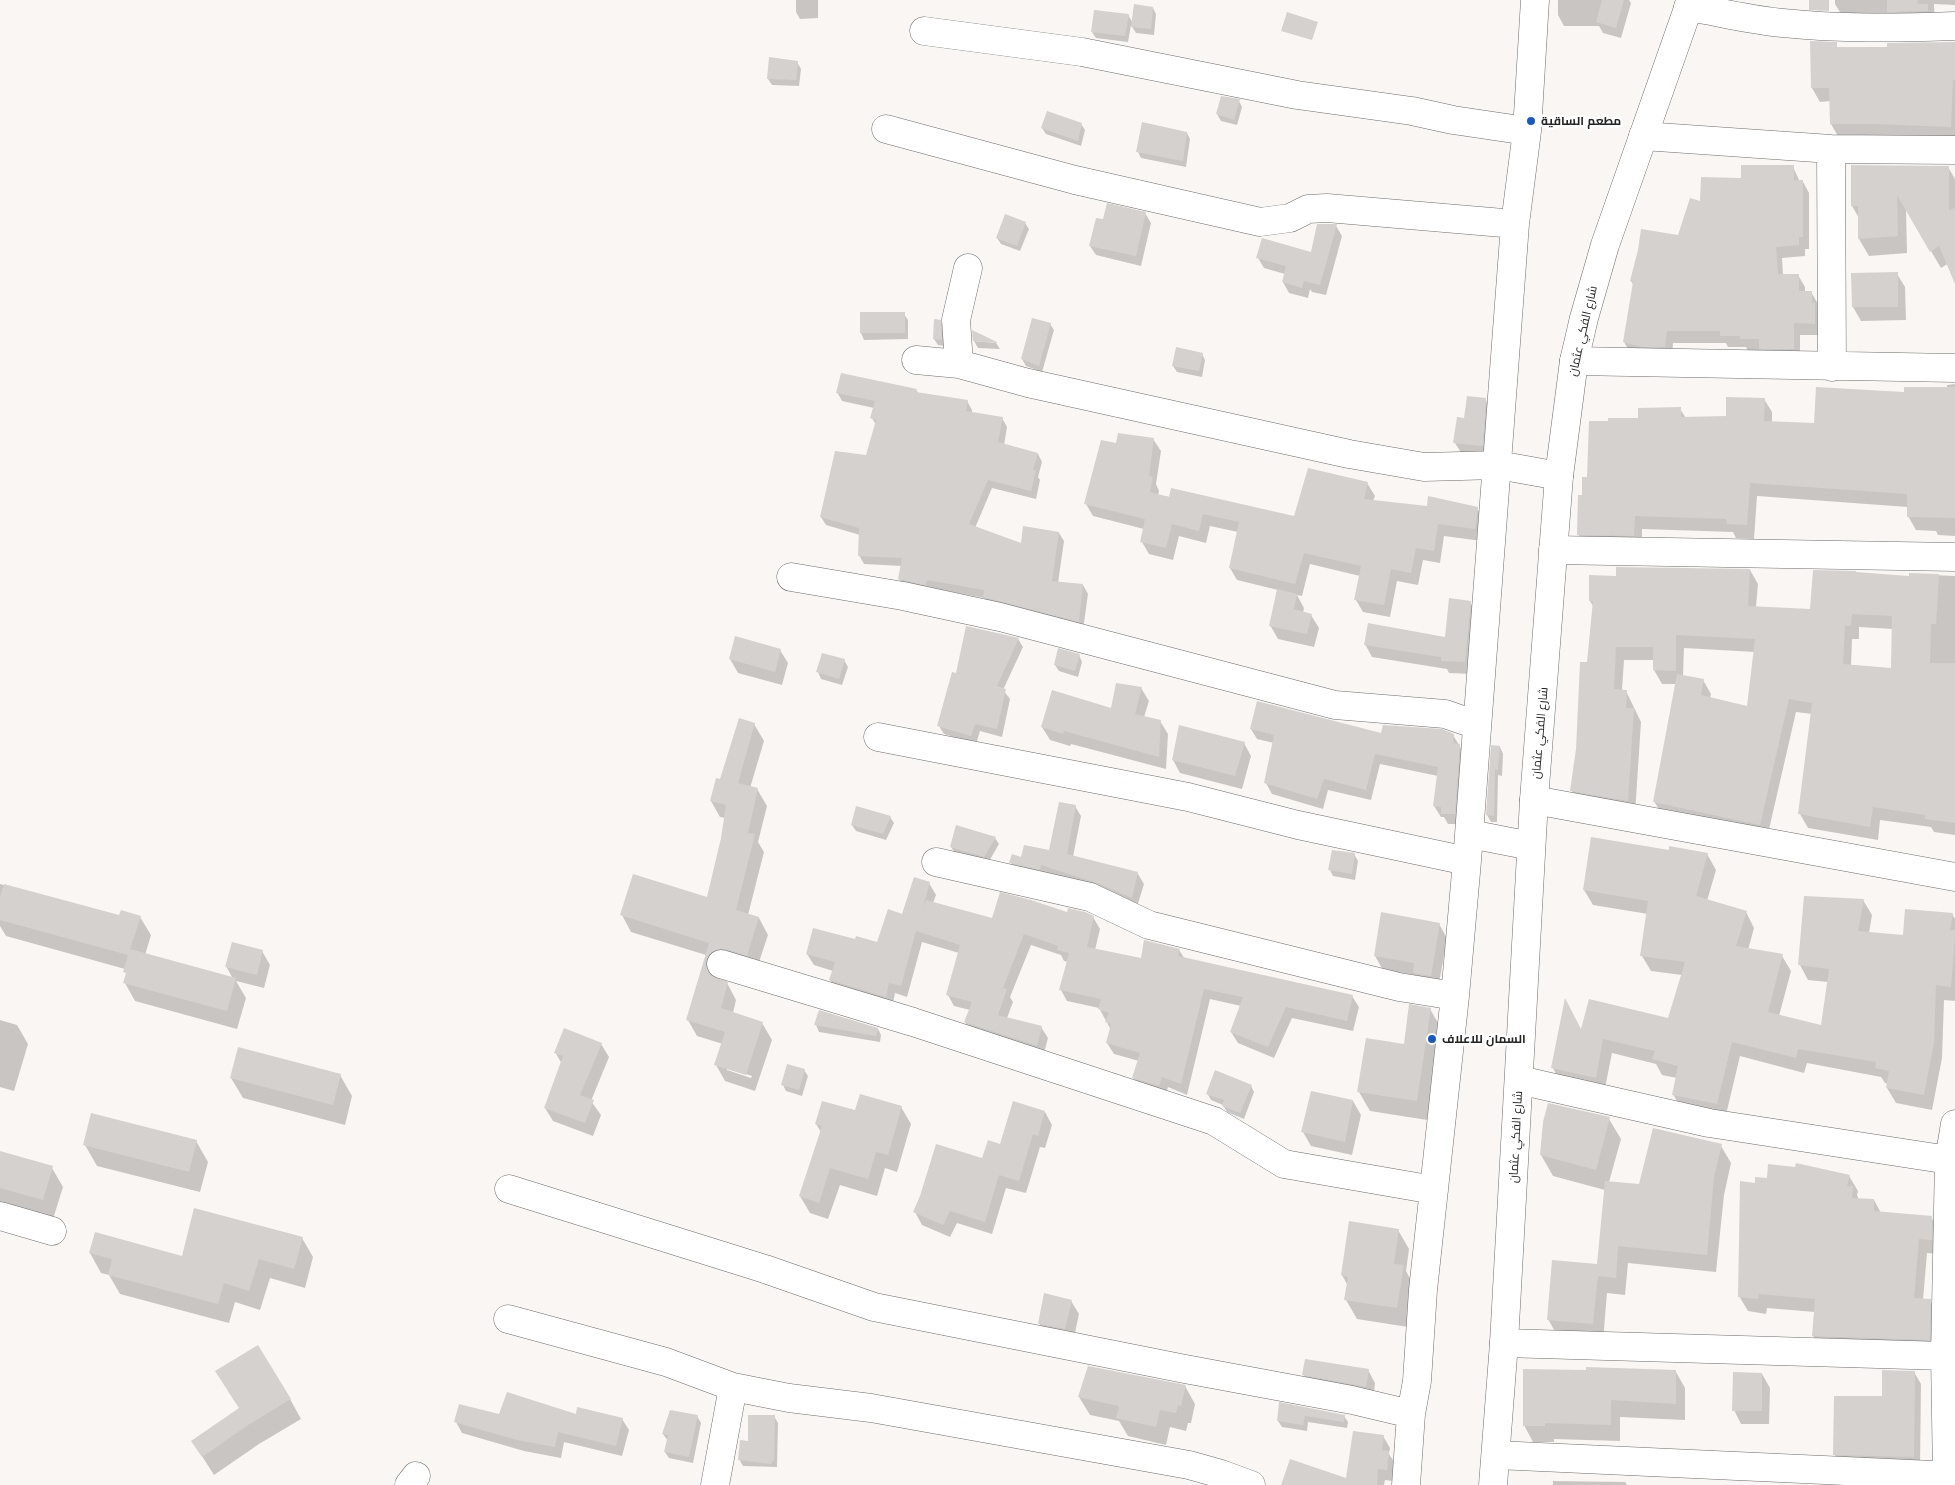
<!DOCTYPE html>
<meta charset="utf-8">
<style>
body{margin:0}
canvas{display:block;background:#faf6f4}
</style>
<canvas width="1955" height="1485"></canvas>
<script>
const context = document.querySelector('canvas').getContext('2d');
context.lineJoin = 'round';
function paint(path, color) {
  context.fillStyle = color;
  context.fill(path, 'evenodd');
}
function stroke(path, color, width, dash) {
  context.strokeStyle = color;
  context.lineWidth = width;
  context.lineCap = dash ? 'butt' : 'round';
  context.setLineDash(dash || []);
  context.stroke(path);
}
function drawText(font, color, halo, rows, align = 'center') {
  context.font = font + ' Mulish,Cairo,sans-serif';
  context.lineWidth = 5;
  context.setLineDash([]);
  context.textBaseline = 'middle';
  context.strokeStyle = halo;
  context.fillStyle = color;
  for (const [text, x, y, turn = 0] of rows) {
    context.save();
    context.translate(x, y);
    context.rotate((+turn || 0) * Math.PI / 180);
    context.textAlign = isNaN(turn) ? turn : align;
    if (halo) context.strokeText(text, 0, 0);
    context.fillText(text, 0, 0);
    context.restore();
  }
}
paint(new Path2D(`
 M796 0H818V18L800 19 796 12Z
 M1558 0H1629L1631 3 1621 38 1603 33 1599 26H1564L1558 15Z
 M1835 0H1955V5L1934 4 1935 24 1843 17 1835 4Z
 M1153 8 1156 14 1154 35 1136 33 1131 25 1128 42 1096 38 1092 32 1128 15 1133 23Z
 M1955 43V140L1839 138 1831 124 1830 101 1820 102 1812 88 1811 58 1888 48Z
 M797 62 801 69 799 86 772 85 768 79Z
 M1239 101 1242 107 1237 125 1221 121 1217 114Z
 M1081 124 1085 130 1081 146 1046 134 1042 128Z
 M1187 133 1190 139 1186 167 1141 158 1138 152Z
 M1852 166 1948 167 1955 179V267L1949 263 1941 268 1906 209 1907 253 1869 256 1859 239V218L1852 206Z
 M1793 167 1800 182H1803L1809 193V249H1805V256L1782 258 1783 276 1798 275 1805 287V292H1811L1818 304V312L1821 316V335H1800V361L1767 360 1761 351H1748L1746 347H1728L1726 343H1673L1672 358 1631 354 1624 342 1634 286 1631 281 1679 236 1701 202 1742 179Z
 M1145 213 1151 223 1141 266 1096 255 1090 246 1104 221Z
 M1025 223 1029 229 1020 251 1001 244 997 238Z
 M1336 226 1342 236 1326 295 1312 292 1310 289 1308 298 1289 293 1283 282 1285 274 1264 268 1258 258 1312 253Z
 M1853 274H1897L1905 287 1906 320 1861 321 1853 307Z
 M862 313 904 314 908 320V339L864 340 861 333Z
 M940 321 944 327 945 346 938 345 934 339Z
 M1050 324 1054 330 1042 372 1026 366 1022 359Z
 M974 341 996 343 1000 349 978 348Z
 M1202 354 1205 360 1202 377 1177 372 1173 366Z
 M1955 384V536L1938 535 1936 531 1916 530 1908 516V507L1757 496 1754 539 1736 538 1733 532 1642 529V549L1586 548 1578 534 1583 496 1609 423 1640 419 1680 409 1686 418 1727 417 1764 399 1772 412V423L1815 424 1906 393 1947 389V385Z
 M916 390 919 394 967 401 972 410V413L1002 418 1007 427 1004 445 1038 454 1042 462 1038 477 1040 480 1036 499 992 488 975 528 1022 544 1059 533 1064 541 1058 583 1083 585 1088 594 1083 630 989 606 984 598 931 588H904L899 579 902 566 864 564 859 555 860 535 826 525 821 517 867 457 876 425 872 418 874 408 842 401 837 392Z
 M1485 399 1493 413 1490 459 1463 456 1455 443 1466 419Z
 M1153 439 1161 451 1156 484 1159 491 1158 495 1294 518 1367 483 1375 496 1373 501 1428 507 1477 508 1484 521 1482 541 1444 536 1440 563 1423 560 1418 585 1397 581 1390 617 1363 612 1356 600 1360 576 1310 564 1302 596 1297 595 1304 608 1303 613 1311 615 1319 628 1314 647 1278 639 1270 625 1278 590 1237 580 1230 568 1238 532 1210 526 1206 543 1179 536 1173 560 1149 554 1142 542 1144 529 1093 516 1086 504 1117 444Z
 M1750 570 1758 584 1756 607 1812 610 1910 577V574L1955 576V835L1934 832 1931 827 1880 820 1878 840 1808 828 1800 814 1812 714 1796 712 1767 838 1662 815 1654 801 1676 684H1662L1654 670V660H1624L1622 690 1626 691 1641 722 1635 814 1580 804 1572 791 1588 664 1593 606 1590 601V576L1617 578ZM1859 627 1893 629 1892 669 1851 666 1852 639H1859ZM1684 648 1755 652 1748 707 1710 698 1711 694 1703 680 1683 676Z
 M1470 602 1477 615 1471 674 1449 673 1447 669 1372 657 1365 644 1446 638Z
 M1018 639 1023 647 1003 690 1010 699 1002 737 980 731 976 744 944 734 939 726 957 674Z
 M780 650 788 663 782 685 738 673 730 659Z
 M1079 655 1082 662 1078 677 1059 671 1055 665Z
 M844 660 848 667 842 685 821 679 818 672Z
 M1141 688 1149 701 1144 717 1160 721 1168 734 1166 769 1071 744 1070 746 1050 740 1042 727 1112 709Z
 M754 724 764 741 750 788 757 789 767 806 758 842 764 852 748 915 759 918 768 935 756 971 719 969 715 977 727 983 736 1000 733 1013 762 1023 772 1040 755 1091 725 1081 716 1065 723 1044 697 1036 688 1020 706 955 631 932 622 915 708 898 722 839 725 818 720 817 711 801 721 780ZM727 1068 752 1076 751 1078 727 1070Z
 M1251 729 1382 735H1453L1465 755 1460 824H1448L1444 817H1441L1434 806 1438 776 1380 764 1371 800 1328 790 1323 809 1272 794 1266 783 1274 743 1257 739Z
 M1244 743 1251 756 1242 789 1180 773 1173 760Z
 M1493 747H1500L1503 754 1502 776 1498 775 1497 822H1491L1487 815Z
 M1075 806 1081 816 1073 857 1138 874 1144 884 1137 907 1017 873 1011 862 1050 852Z
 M890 817 894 823 886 840 856 831 852 825Z
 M995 838 999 844 988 863 955 853 951 847Z
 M1592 839 1670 852 1707 854 1716 870 1707 901 1746 912 1754 928 1748 950 1782 956 1791 971 1779 1016 1822 1027 1828 982 1808 980 1800 965 1863 900 1872 915 1869 933 1904 936 1952 914 1955 919V1001L1944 1000 1942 1058 1932 1110 1896 1103 1887 1088 1888 1084 1885 1083 1881 1077 1807 1063 1804 1073 1740 1056 1725 1119 1682 1110 1673 1094 1677 1078 1662 1075 1656 1064 1612 1053 1604 1093 1561 1084 1553 1068 1582 1032 1669 1019 1682 975 1651 971 1642 956 1648 914 1593 905 1584 890Z
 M1354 854 1358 861 1355 880 1333 876 1330 870Z
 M929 883 936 895 933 903 992 919 1068 914 1093 917 1100 929 1095 950 1142 959 1179 950 1185 959 1352 996 1359 1007 1353 1031 1292 1018 1274 1058 1238 1043 1231 1032 1241 1006 1210 999 1187 1095 1168 1087 1165 1097 1140 1089 1133 1077 1139 1061 1114 1054 1107 1043 1111 1030 1099 1008 1067 1001 1061 990 1068 962 1064 961 1061 955 1031 945 1010 997 1013 1002 1007 1018 1041 1027 1048 1038 1043 1057 972 1033 965 1022 970 1010 954 1006 948 995 959 953 922 942 907 997 895 993 892 1008 837 991 830 980 833 971 814 965 807 954 856 941 878 944Z
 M0 884 120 917H140L151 935 145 955 233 979 226 966 262 951 270 965 264 988 236 981 246 998 237 1029 135 1001 125 983 127 975 125 969 6 936 0 926Z
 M1439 924 1447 938 1438 989 1422 987 1415 975 1383 970 1375 956Z
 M1430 1009 1441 1028 1427 1120 1370 1111 1359 1092 1405 1045Z
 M0 1020 17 1025 28 1044 14 1091 0 1087Z
 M816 1025 878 1029 881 1035 880 1042 819 1032Z
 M601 1044 609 1057 591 1101 601 1115 593 1136 553 1121 545 1108 562 1064 555 1052Z
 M804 1070 808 1076 802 1096 786 1091 783 1085Z
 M340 1075 352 1096 345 1125 243 1098 231 1078Z
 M1251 1086 1254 1092 1244 1119 1227 1112 1223 1105 1211 1100 1207 1093Z
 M1353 1101 1361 1115 1352 1155 1311 1146 1303 1132Z
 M901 1107 911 1124 897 1172 885 1168 877 1196 840 1185 828 1219 810 1213 800 1196 821 1132 816 1124 856 1111Z
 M1045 1112 1052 1125 1045 1148 1040 1147 1026 1193 1006 1188 992 1234 957 1223 950 1237 922 1225 915 1212Z
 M1609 1119 1621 1139 1609 1182 1640 1185 1721 1146 1731 1163 1724 1195 1716 1272 1628 1263 1625 1295 1607 1293 1603 1341 1558 1337 1548 1319 1598 1265 1605 1190 1553 1176 1541 1155Z
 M196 1141 208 1162 200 1192 97 1166 85 1145Z
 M0 1152 52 1168 63 1187 53 1219 0 1204Z
 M1849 1176 1858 1191 1857 1195 1859 1200H1874L1881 1213 1931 1217 1940 1232V1254L1927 1253 1923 1300H1930L1938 1315V1355L1822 1351 1813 1336 1815 1312 1767 1308 1766 1314 1748 1311 1739 1296 1756 1184Z
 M1398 1230 1409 1249 1406 1271 1414 1286 1408 1327 1357 1319 1346 1300 1348 1286 1342 1275Z
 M302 1238 313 1257 305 1288 270 1278 260 1310 235 1302 229 1323 120 1294 109 1275 101 1273 90 1253 182 1258Z
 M1071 1301 1079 1314 1073 1342 1047 1337 1039 1323Z
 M1368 1370 1375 1383 1373 1400 1311 1388 1304 1375Z
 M1676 1372 1685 1388V1420L1620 1417V1441L1554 1439V1442H1533L1524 1425Z
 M1914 1372 1921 1384 1920 1468 1841 1466 1834 1454Z
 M1762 1374 1770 1388 1769 1424H1741L1734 1410Z
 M1185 1386 1195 1404 1191 1423H1188L1186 1431 1170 1427 1166 1445 1128 1436 1119 1421 1090 1415 1079 1397Z
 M228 1391 290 1399 301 1419 259 1444 214 1475 193 1442 240 1409Z
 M1280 1404 1344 1416 1348 1422 1347 1428 1308 1422 1307 1431 1282 1427 1278 1421Z
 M500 1416H577L622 1419 629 1430 622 1456 564 1442 561 1458 524 1451 462 1433 456 1422Z
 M697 1416 701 1423 693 1463 669 1458 665 1452 668 1441 663 1434Z
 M774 1416 778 1423 777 1467 743 1466 739 1459 749 1442Z
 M1383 1436 1390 1448 1389 1454 1396 1465 1393 1481 1385 1480 1384 1485H1285L1347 1480Z
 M1553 1481 1625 1482 1627 1485H1553Z`), '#0003');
paint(new Path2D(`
 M1602 0H1624L1616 28 1596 22Z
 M1809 0H1829V11L1809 10Z
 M1887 0H1918L1917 4H1928V11L1887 12Z
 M1134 4 1153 7 1151 29 1131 27Z
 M1094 10 1129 14 1125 36 1091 32Z
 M1287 12 1318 22 1312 40 1281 31Z
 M1810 41 1837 42V47H1887V43L1955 42V80H1953L1951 127 1877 124H1830L1829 88H1811Z
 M769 57 798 61 796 80 767 79Z
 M1221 96 1240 99 1234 120 1216 114Z
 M1047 111 1082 123 1078 141 1041 128Z
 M1142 122 1187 132 1183 161 1136 152Z
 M1741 165H1794V180H1803V237H1799V245L1776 247 1778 274H1799V291H1812V303H1815V324L1794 323V349H1759V339H1740V336H1720V331H1667L1665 347H1641L1623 342 1633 282 1630 281 1638 250 1641 229 1678 235 1690 198 1700 201 1701 177 1741 178Z
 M1851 165 1949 166V210L1955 208V284L1939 246 1930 252 1897 195 1898 236 1858 239V206H1851Z
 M1107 203 1146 212 1136 256 1089 246 1096 218 1103 219Z
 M1005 214 1026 222 1017 246 996 238Z
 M1317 224H1337L1320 285 1304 281 1305 277 1302 288 1282 282 1286 266 1256 258 1262 238 1311 252Z
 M1898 272V307H1852L1851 273Z
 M860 312H905V333H860Z
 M1032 318 1051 323 1039 366 1021 359Z
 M934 319 941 320 942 340 933 339Z
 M972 330 997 342V343L973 341Z
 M1176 347 1203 353 1199 371 1172 366Z
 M841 373 917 389 916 392 968 400 966 411 1003 417 998 442 1038 453 1033 470H1036L1031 491 988 480 969 524 1021 543 1023 526 1059 532 1052 581 1083 584 1079 622 983 597 984 590 927 580 925 585 898 579 902 558 858 556 859 528 820 517 835 451 866 455 876 420 870 418 875 401 836 393Z
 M1816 387 1904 392V387H1955V518L1907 517V494L1750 483 1747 525 1727 524 1726 519 1635 516 1634 536 1577 535 1578 495H1582V477H1587L1589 421H1608V418H1638V408L1681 407V417L1726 416V397L1765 398 1764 421 1814 423Z
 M1467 396 1486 398 1483 446 1453 443 1457 417 1464 418Z
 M1118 433 1154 438 1149 476 1153 477 1150 492 1169 497 1171 488 1294 516 1308 468 1368 482 1364 499 1427 506 1428 496 1478 507 1475 529 1438 524 1434 551 1416 548 1411 573 1391 569 1384 605 1354 600 1361 566 1304 553 1295 584 1229 568 1239 522 1203 514 1199 531 1172 524 1166 548 1140 542 1145 519 1084 504 1101 440 1116 443Z
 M1616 567 1750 569 1748 606 1810 609 1813 570 1856 571V572L1909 576V573L1939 574 1936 624H1931L1930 663H1955V823L1925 819V815L1873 807 1870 827 1798 814 1812 703 1789 699 1760 825 1653 802 1677 674 1704 679 1701 695 1747 706 1755 639 1676 635V671L1653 670V647H1616L1614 689 1627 690 1626 708H1634L1628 801 1570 791 1576 749 1580 662H1587L1593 601H1589V575L1616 576ZM1852 614 1892 616 1891 668 1843 664 1845 626H1851Z
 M1277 589 1297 594 1294 609 1312 614 1307 634 1269 626Z
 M1449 598 1471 601 1465 662 1441 661V657L1364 645 1368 623 1445 637Z
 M966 626 1019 638 997 686 1006 689 997 729 975 724 971 736 937 726 952 672 956 673Z
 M735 636 781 649 775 672 729 659Z
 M1058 648 1080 654 1075 671 1054 665Z
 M822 653 845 659 839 679 816 672Z
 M1116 683 1142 687 1135 714 1161 720 1159 757 1064 731 1063 734 1041 727 1052 690 1111 708Z
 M1257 701 1381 733 1383 725 1442 729 1454 734 1453 743 1460 744 1455 814H1441V807L1433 806 1438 767 1375 754 1366 790 1324 779 1317 799 1264 783 1274 735 1250 729Z
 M739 718 755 723 738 783 758 788 748 833 755 834 736 910 759 917 747 956 726 949H717L710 953 706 960V967L710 975 728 982 721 1008 763 1022 746 1075 714 1065 725 1032 686 1020 709 943 620 915 633 874 707 897 721 838 726 805 710 801 716 778 720 779Z
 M1179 725 1245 742 1235 776 1172 760Z
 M1491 745 1500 746 1498 770 1495 769 1494 816 1486 815Z
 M1059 802 1076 805 1067 854 1138 872 1132 898 1097 883 1041 865 1040 870 1009 863 1012 854 1021 857 1024 845 1049 850Z
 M856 806 891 816 883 834 851 825Z
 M956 825 996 837 984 857 950 847Z
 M1591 837 1669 850V846L1708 853 1696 896 1747 911 1736 946 1783 954 1768 1012 1821 1025 1829 969 1798 965 1804 896 1864 899 1858 931 1903 935 1905 909 1953 913 1950 930H1955V937L1951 987 1936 985 1934 1042 1924 1095 1886 1088 1889 1071 1875 1068 1876 1062 1798 1049 1796 1058 1732 1042 1717 1104 1672 1095 1678 1066 1652 1059 1655 1051 1603 1039 1596 1078 1551 1068 1565 998 1581 1029 1589 999 1668 1018 1685 962 1640 956 1648 901 1583 890Z
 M1332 850 1355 853 1352 874 1328 870Z
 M914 877 930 882 923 907 926 900 992 918 1000 892 1031 900 1067 912 1068 908 1085 912 1094 916 1087 947 1141 958 1144 940 1180 949 1178 956 1353 995 1347 1021 1286 1007 1268 1047 1230 1032 1243 997 1204 989 1181 1084 1162 1077 1159 1086 1132 1078 1140 1053 1106 1043 1111 1024 1105 1022 1109 1013 1098 1009 1101 999 1059 990 1069 953 1057 950 1058 946 1024 934 1003 988 1007 989 998 1015 1042 1026 1037 1046 964 1022 972 1002 946 995 960 945 916 931 901 986 889 983 886 997 829 980 835 962 806 954 813 928 855 939 856 936 877 942 888 909 902 914Z
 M4 884 119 915 121 910 141 916 130 949 236 978 227 1011 123 983 126 973 123 972 128 955 0 920V897Z
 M1381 912 1440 923 1431 976 1413 973 1414 963 1374 956Z
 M232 942 263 950 257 975 225 967Z
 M1409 1004 1431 1008 1417 1101 1357 1092 1366 1038 1404 1044Z
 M819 1010 878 1028 876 1036 814 1025Z
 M564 1028 602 1043 580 1095 594 1100 585 1123 544 1108 563 1056 554 1053Z
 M238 1047 341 1074 333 1105 230 1078Z
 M787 1064 805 1069 799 1090 781 1085Z
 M1215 1070 1252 1085 1240 1113 1222 1106 1224 1100 1206 1094Z
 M1311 1091 1353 1100 1345 1142 1301 1132Z
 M860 1094 902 1106 888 1155 876 1152 868 1179 830 1168 819 1203 799 1196 822 1126 815 1124 822 1101 855 1110Z
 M1013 1101 1045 1111 1038 1136 1033 1134 1019 1181 999 1175 985 1222 950 1211 943 1225 913 1212 920 1196 936 1144 982 1158 988 1140 1000 1144Z
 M1548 1103 1610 1117 1596 1170 1540 1155 1543 1122Z
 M91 1113 197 1140 189 1172 83 1145Z
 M1653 1128 1722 1144 1714 1177 1707 1255 1618 1246 1616 1278 1598 1276 1593 1324 1547 1320 1552 1260 1597 1264 1605 1181 1639 1184Z
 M0 1151 53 1166 43 1200 0 1188Z
 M1796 1163 1850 1175 1847 1186H1853L1852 1198 1874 1199V1211L1932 1216V1240L1919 1239 1914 1298 1931 1299 1930 1340 1812 1336 1815 1299 1759 1294 1758 1299 1738 1297 1740 1181 1755 1183V1177L1767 1178 1768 1164 1795 1167Z
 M194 1208 303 1237 294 1269 259 1259 249 1291 224 1283 218 1304 108 1275 112 1259 89 1253 95 1232 182 1256Z
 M1349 1221 1399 1229 1394 1264 1404 1265 1397 1308 1344 1300 1348 1277 1341 1275Z
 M1044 1293 1072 1300 1065 1329 1038 1324Z
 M258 1345 291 1399 248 1425 202 1457 191 1441 239 1408 215 1371Z
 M1305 1359 1369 1369 1366 1387 1302 1375Z
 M1088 1366 1186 1385 1181 1406 1178 1405 1176 1413 1160 1410 1156 1427 1116 1418 1119 1406 1078 1397Z
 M1586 1367 1676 1370V1404L1611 1400V1425L1545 1423V1426H1523V1369L1586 1370Z
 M1882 1370 1915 1371 1914 1457 1833 1455 1834 1396H1882Z
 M1733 1372 1762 1373V1411H1732Z
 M507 1392 576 1414 577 1407 623 1418 616 1446 558 1432 555 1447 517 1440 454 1422 459 1404 499 1414Z
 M1279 1402 1345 1415 1344 1422 1305 1416 1303 1425 1277 1421Z
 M670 1410 698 1415 689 1457 664 1452 668 1435 662 1434Z
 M748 1415H775L774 1461H772L771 1464 738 1460 740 1440 748 1441Z
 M1353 1431 1384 1435 1382 1450 1389 1451 1387 1470 1378 1469 1377 1485H1281L1290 1459 1346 1478Z`), '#d5d1cf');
const minor = new Path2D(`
 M1688 7C1719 12 1751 20 1783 23 1840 29 1897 28 1955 26
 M924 31 1082 52 1297 95 1412 111 1453 120 1527 131
 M886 129 1075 180 1260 222 1290 218 1308 209 1327 208 1515 224
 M1643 136 1831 149 1955 150
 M1831 149 1832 367
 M916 360 959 364 1028 383 1349 454 1424 467 1498 465 1559 476
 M1574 361 1955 368
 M959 364 956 320 968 268
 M1553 550 1955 557
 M791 577 903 596 1000 617 1335 705 1445 714 1477 725
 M878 737 1188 797 1298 825 1467 861
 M1534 800 1955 877
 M1470 834 1531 846
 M936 862 1090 897 1149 925 1399 987 1455 996
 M721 964 913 1022 1214 1121 1284 1164 1434 1190
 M1519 1080 1709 1123 1949 1160
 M509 1189 765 1269 874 1307 1185 1369 1352 1400 1411 1414 1406 1485
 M0 1216 52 1231
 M508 1319 666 1362 733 1387 789 1398 871 1408 1189 1465 1221 1474 1251 1485
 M1504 1343 1945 1356
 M1411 1414 1417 1381 1423 1290 1455 996 1467 861 1515 224 1527 131 1535 0
 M1496 1455 1955 1476
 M1947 1476 1945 1356 1949 1160 1955 1124
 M409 1485 416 1476
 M715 1485 733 1387`);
const tertiary = new Path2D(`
 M1493 1485 1504 1343 1534 800 1559 476 1574 361 1584 318 1605 245 1691 0`);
stroke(minor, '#6f6c6a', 29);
stroke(tertiary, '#6f6c6a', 29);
stroke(minor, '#fff', 28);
stroke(tertiary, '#fff', 28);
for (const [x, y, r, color] of [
 [1531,121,5,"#135ac4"],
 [1432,1039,5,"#135ac4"]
]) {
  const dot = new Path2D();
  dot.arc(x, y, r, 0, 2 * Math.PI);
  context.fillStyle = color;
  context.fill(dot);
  stroke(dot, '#fff', 2);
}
drawText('bold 12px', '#242322', '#fff', [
 ["مطعم الساقية",1541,121],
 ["السمان للاعلاف",1442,1039]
], 'left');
drawText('12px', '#242322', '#fff', [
 ["شارع الفكي عثمان",1583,331,-77],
 ["شارع الفكي عثمان",1540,733,-85],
 ["شارع الفكي عثمان",1516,1137,-87]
]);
</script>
